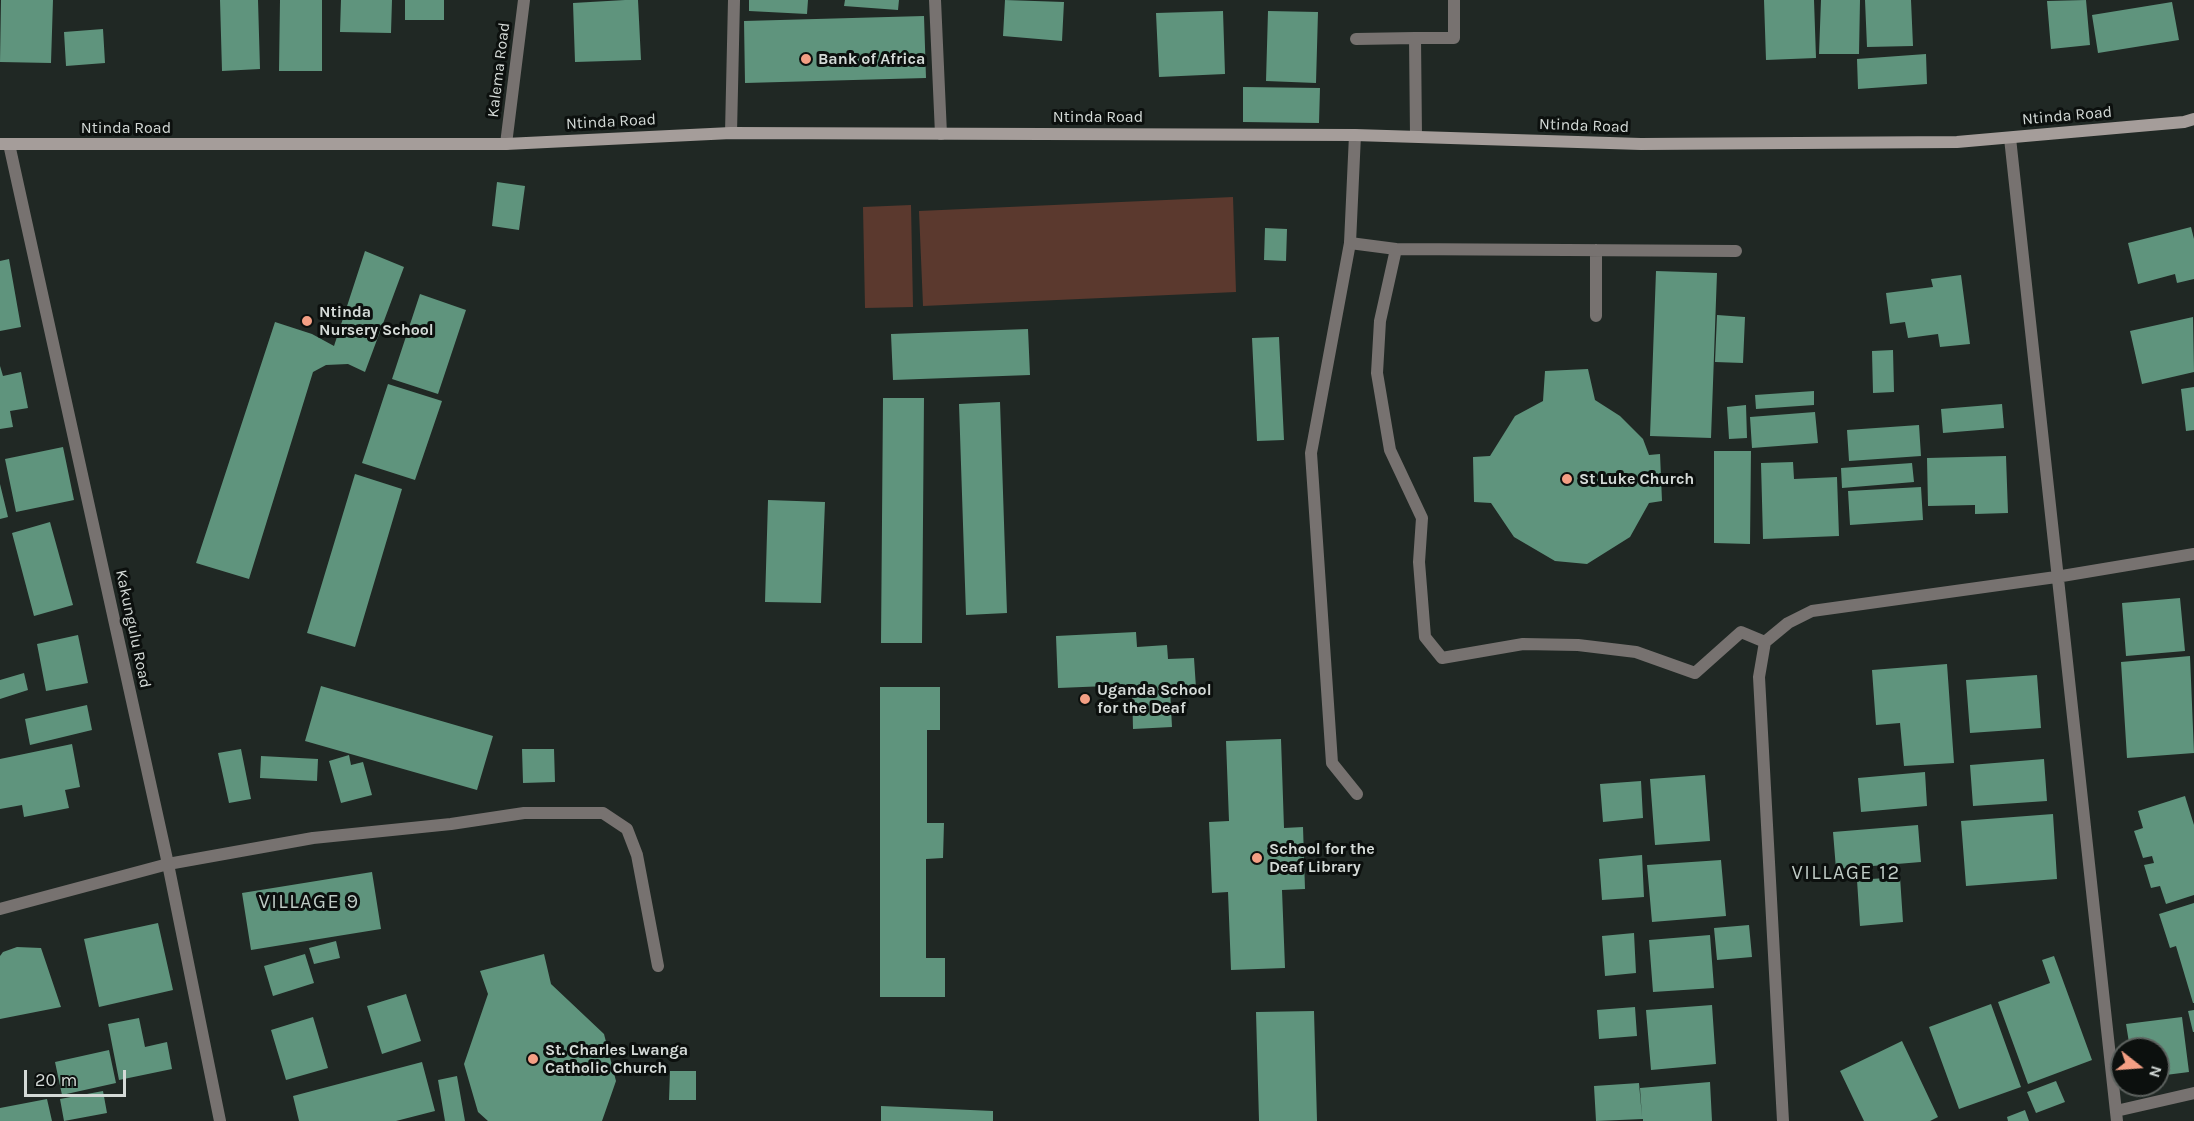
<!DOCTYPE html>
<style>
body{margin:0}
#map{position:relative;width:2194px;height:1121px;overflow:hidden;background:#202824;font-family:Karla,sans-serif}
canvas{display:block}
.north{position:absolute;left:2110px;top:1037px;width:60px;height:60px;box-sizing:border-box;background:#0c100e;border:2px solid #5c615e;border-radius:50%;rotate:107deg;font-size:16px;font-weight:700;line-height:24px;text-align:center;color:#d4dad7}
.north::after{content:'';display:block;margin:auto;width:21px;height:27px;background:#f39f84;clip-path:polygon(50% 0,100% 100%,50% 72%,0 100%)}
.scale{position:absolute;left:24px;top:1070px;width:102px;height:27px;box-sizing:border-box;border:3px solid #d4dad7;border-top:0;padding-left:8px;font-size:18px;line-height:21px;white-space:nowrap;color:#d4dad7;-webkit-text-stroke:4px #0c100e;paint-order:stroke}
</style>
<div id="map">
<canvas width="2194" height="1121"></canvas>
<div class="north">N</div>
<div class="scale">20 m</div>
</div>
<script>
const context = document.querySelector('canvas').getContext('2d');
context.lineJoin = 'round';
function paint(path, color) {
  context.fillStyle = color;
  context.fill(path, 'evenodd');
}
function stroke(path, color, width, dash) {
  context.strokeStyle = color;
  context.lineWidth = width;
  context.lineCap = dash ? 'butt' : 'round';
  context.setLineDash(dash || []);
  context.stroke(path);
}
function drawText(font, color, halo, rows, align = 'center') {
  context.font = font + ' Karla,sans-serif';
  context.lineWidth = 6;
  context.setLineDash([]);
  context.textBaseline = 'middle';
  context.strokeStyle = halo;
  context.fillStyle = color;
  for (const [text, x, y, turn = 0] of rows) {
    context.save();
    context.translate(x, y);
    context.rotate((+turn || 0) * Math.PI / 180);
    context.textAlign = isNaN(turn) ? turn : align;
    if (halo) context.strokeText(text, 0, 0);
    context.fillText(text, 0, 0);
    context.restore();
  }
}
paint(new Path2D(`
 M1233 197 1236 292 923 306 919 211Z
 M911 205 913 307 865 308 863 207Z`), '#5b392e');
paint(new Path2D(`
 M1 0H53L51 63 0 62Z
 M220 0H258L260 69 222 71Z
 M280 0H322V71H279Z
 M341 0H392L391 33 340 32Z
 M405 0H444V20H405Z
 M625 0H638L641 60 575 62 573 3Z
 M749 0H808L807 14 749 11Z
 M845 0H899L898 10 844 6Z
 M1005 0 1064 2 1062 41 1003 36Z
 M1764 0H1814L1816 58 1766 60Z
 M1821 0H1860L1859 54H1819Z
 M1865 0H1911L1913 46 1867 47Z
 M2086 0 2090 45 2051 49 2047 1Z
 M2172 2 2179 40 2098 53 2092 15Z
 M1223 11 1225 74 1159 77 1156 13Z
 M1268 11 1318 12 1316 83 1266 81Z
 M924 16 926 78 745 83 744 21Z
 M103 29 105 63 66 66 64 32Z
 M1926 54 1927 84 1858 89 1857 59Z
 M1243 87 1320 88 1319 123 1243 122Z
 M497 182 525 186 519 230 492 226Z
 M2191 227 2194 239V279L2177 283 2175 274 2138 284 2128 243Z
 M1265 228 1287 229 1286 261 1264 260Z
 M365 251 404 267 365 372 348 364 326 365 313 372 249 579 196 563 275 322 312 334 334 346Z
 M9 259 21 327 0 331V261Z
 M1656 271 1717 273 1711 438 1650 436Z
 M1961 275 1970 344 1940 347 1938 334 1908 338 1905 322 1890 324 1886 293 1933 287 1931 279Z
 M420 294 466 310 438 394 392 379Z
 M1717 315 1745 317 1743 363 1715 362Z
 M2193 317 2194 372 2142 384 2130 331Z
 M1028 329 1030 375 893 380 891 334Z
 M1279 337 1284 440 1257 441 1252 338Z
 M1893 350 1894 392 1873 393 1872 351Z
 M0 366 3 376 21 372 28 408 10 411 13 427 0 429Z
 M1588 369 1595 400 1620 416 1643 439 1649 455 1660 454 1662 501 1649 503 1630 537 1587 564 1555 561 1514 537 1491 503 1474 502 1473 457 1490 456 1515 416 1543 401 1545 371Z
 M388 384 442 401 415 480 362 463Z
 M2194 387V430L2186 431 2181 389Z
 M1814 391V405L1756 409 1755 395Z
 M883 398H924L922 643H881Z
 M1000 402 1007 613 966 615 959 404Z
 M2002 404 2004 428 1943 433 1941 409Z
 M1746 405 1747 438 1729 439 1727 407Z
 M1815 412 1818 443 1752 448 1750 417Z
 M1919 425 1921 456 1849 461 1847 430Z
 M63 447 74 500 16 512 5 459Z
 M1714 451H1751L1750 544 1714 543Z
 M2006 456 2008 513 1975 514V505L1928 506 1927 458Z
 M1793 462 1794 479 1837 477 1839 536 1763 539 1761 463Z
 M1912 463 1914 482 1842 488 1841 468Z
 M355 474 402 489 355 647 307 633Z
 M0 484 8 517 0 519Z
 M1921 487 1923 520 1850 525 1848 491Z
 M768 500 825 502 821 603 765 602Z
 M50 522 73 605 34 616 12 533Z
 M2180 598 2185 651 2126 656 2122 603Z
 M1136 632 1137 647 1167 645 1168 659 1194 658 1196 688 1170 689 1172 727 1133 729 1132 685 1058 688 1056 636Z
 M78 635 88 683 46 691 37 644Z
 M2190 656 2194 753 2127 758 2121 662Z
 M1947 664 1954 763 1904 766 1900 723 1876 725 1872 670Z
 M24 673 28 690 0 699V680Z
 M2037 675 2041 728 1970 733 1966 680Z
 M321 686 493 736 477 790 305 741Z
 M880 687H940V730H927V823H944L943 858 926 859V958H945V997H880Z
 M87 705 92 730 30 745 25 719Z
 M1281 739 1284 828 1303 827 1305 889 1282 890 1285 968 1231 970 1228 892 1212 893 1209 822 1229 821 1226 741Z
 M72 744 80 787 65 790 69 808 24 817 22 805 0 809V759Z
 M241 749 251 799 229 803 218 753Z
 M522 749H554L555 782 523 783Z
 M349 755 351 765 363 762 372 795 341 803 329 761Z
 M261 756 318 759 317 781 260 778Z
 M2044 759 2047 801 1973 806 1970 765Z
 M1925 772 1927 806 1861 812 1858 778Z
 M1705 775 1710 841 1655 845 1650 779Z
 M1641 781 1643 818 1603 822 1600 784Z
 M2185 796 2194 825V895L2166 904 2160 886 2151 888 2144 865 2154 863 2152 856 2143 858 2134 831 2143 828 2138 811Z
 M2053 814 2057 879 1966 886 1961 821Z
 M1918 825 1921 862 1836 869 1833 832Z
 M1642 855 1644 897 1602 900 1599 859Z
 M1721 860 1726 916 1652 922 1647 865Z
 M372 872 381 929 251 950 242 893Z
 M1900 877 1903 922 1860 926 1857 880Z
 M2194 903V1003H2193L2176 946 2170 948 2159 914Z
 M158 923 173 990 99 1007 84 939Z
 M1749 925 1752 957 1717 960 1714 928Z
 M1634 933 1636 973 1605 976 1602 936Z
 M1710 935 1714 988 1653 992 1649 940Z
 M336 941 340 958 314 964 309 948Z
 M17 947 41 948 61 1007 0 1019V956L3 952Z
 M305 954 314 983 273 996 264 966Z
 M544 954 551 984 604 1034 616 1081 602 1121H488L478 1112 464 1064 488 994 480 971Z
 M2054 956 2092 1060 2028 1084 1998 1002 2050 983 2042 960Z
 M406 994 421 1041 382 1054 367 1006Z
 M1991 1004 2021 1087 1959 1109 1929 1027Z
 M1712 1005 1716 1064 1651 1070 1646 1010Z
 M1635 1007 1637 1036 1599 1039 1597 1010Z
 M2194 1010V1032H2193L2188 1011Z
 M1314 1011 1317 1121H1259L1256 1012Z
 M313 1017 328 1068 286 1080 271 1030Z
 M2182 1017 2189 1072 2158 1076V1049H2130L2126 1024Z
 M139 1018 145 1047 167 1042 172 1069 119 1080 108 1024Z
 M1902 1041 1938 1117 1930 1121H1864L1840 1071Z
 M109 1050 116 1083 62 1095 55 1062Z
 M422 1062 435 1111 396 1121H299L293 1096Z
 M670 1071H696V1100H669Z
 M457 1076 465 1121H445L438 1080Z
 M2056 1081 2065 1102 2036 1113 2027 1092Z
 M1710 1082 1712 1121H1643V1119L1596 1121 1594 1086 1639 1083 1642 1117 1640 1088Z
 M103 1091 107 1113 64 1121 60 1099Z
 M47 1099 52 1121H0V1108Z
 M881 1106 993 1111V1121H881Z
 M2025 1110 2029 1121H2008L2007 1117Z`), '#5f947d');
stroke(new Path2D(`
 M935 0 941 134
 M1356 39 1415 38
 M731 133 734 0
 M1416 136 1415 38H1454V0
 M1350 243 1311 453 1332 763 1357 794`), '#777270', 12);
stroke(new Path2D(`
 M1355 135 1350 243 1396 249 1380 321 1377 373 1390 450 1422 518 1419 562 1425 637 1442 658 1523 644 1578 645 1636 652 1695 673 1741 632 1765 642
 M2010 138 2117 1121
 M9 144 168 864 220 1121
 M506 144 524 0
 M1396 249 1736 251
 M1596 316V250
 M0 909 168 864 313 838 451 824 524 813H603L627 829 637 855 658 966
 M2116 1111 2194 1093
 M1783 1121 1759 677 1765 642 1788 623 1812 611 2056 577 2194 554`), '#777270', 12);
stroke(new Path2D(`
 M0 144H506L731 133 1355 135 1641 144 1957 142 2184 122 2194 119`), '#a59d9a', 12);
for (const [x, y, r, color] of [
 [806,59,6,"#f39f84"],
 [307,321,6,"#f39f84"],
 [1567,479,6,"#f39f84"],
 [1085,699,6,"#f39f84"],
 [1257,858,6,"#f39f84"],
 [533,1059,6,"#f39f84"]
]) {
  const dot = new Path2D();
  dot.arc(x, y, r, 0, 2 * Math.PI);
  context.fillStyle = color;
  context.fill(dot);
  stroke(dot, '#0c100e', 2);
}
drawText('bold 16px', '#d4dad7', '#0c100e', [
 ["Bank of Africa",818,59],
 ["Ntinda",319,312],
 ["Nursery School",319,330],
 ["St Luke Church",1579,479],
 ["Uganda School",1097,690],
 ["for the Deaf",1097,708],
 ["School for the",1269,849],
 ["Deaf Library",1269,867],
 ["St. Charles Lwanga",545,1050],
 ["Catholic Church",545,1068]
], 'left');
drawText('16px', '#d4dad7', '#0c100e', [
 ["Kalema Road",499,70,-83],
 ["Ntinda Road",2067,116,-5],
 ["Ntinda Road",1098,117],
 ["Ntinda Road",611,122,-3],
 ["Ntinda Road",1584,126,2],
 ["Ntinda Road",126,128],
 ["Kakungulu Road",133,629,78]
]);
context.letterSpacing = '1.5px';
drawText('20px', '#bfcbc5', '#0c100e', [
 ["VILLAGE 12",1846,873],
 ["VILLAGE 9",309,902]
]);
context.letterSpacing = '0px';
</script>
